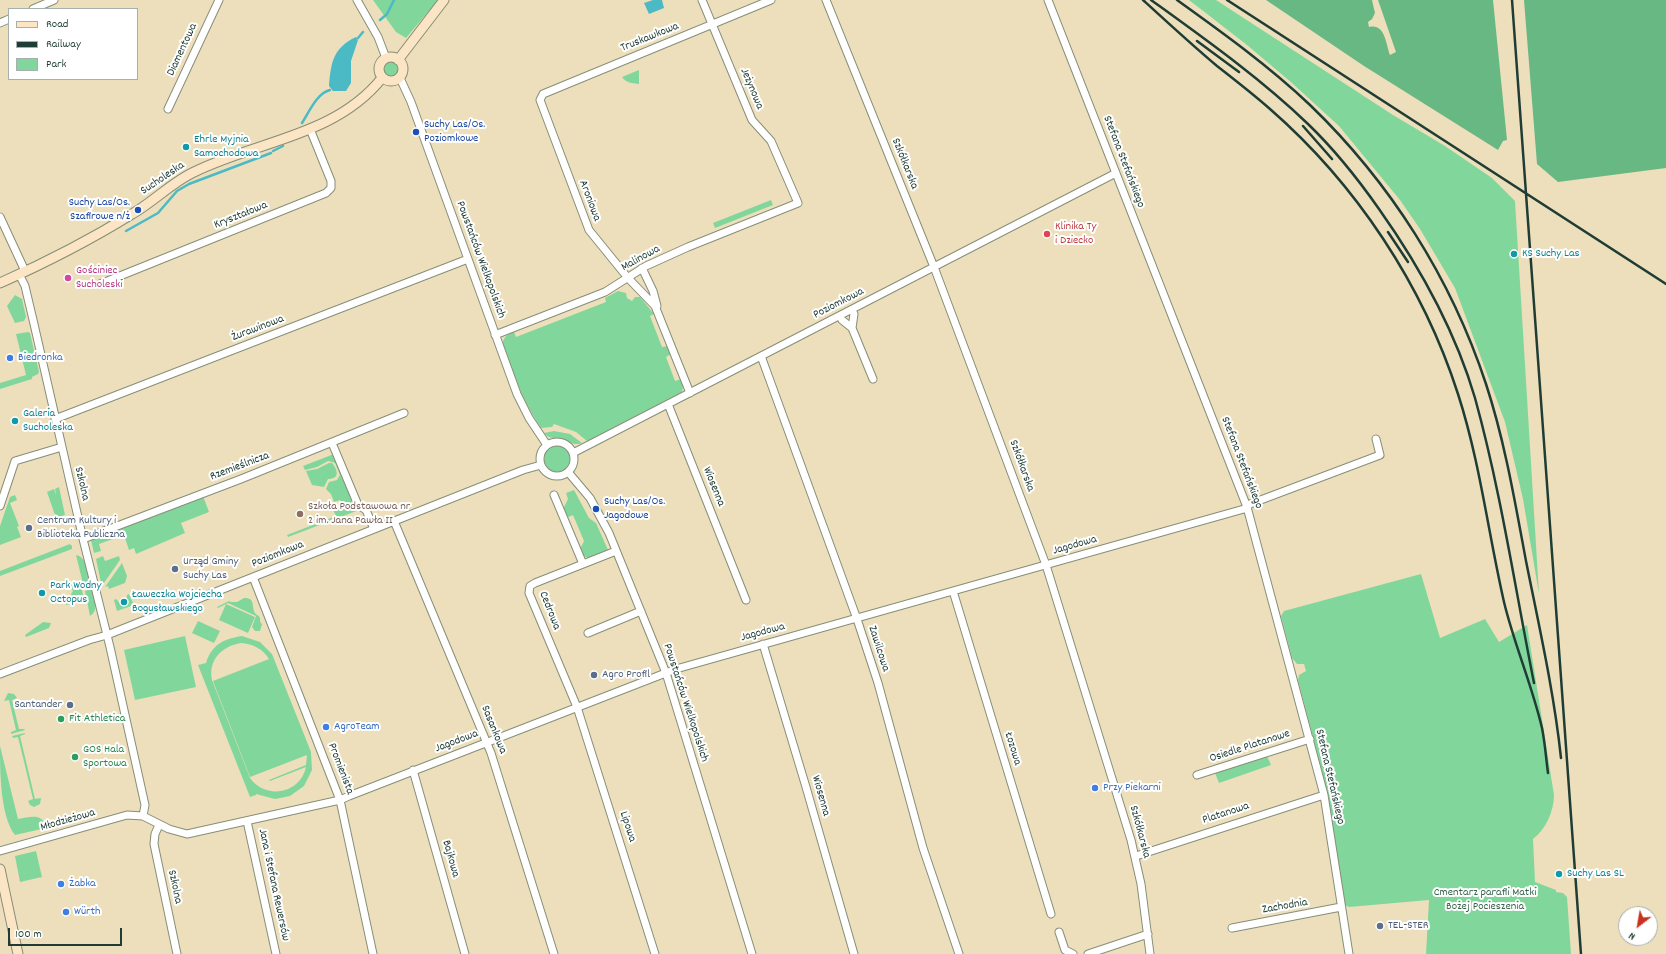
<!DOCTYPE html>
<meta charset="utf-8">
<style>
body{margin:0}
#map{position:relative;width:1666px;height:954px;overflow:hidden;background:#eddfbc;font-family:Dekko,sans-serif}
canvas{display:block}
.legend{position:absolute;left:8px;top:8px;width:130px;height:72px;box-sizing:border-box;background:#fff;border:1px solid #a5b1ae;margin:0;padding:5px 7px;list-style:none;font-size:12px;color:#1f3d34}
.legend li{display:flex;align-items:center;gap:8px;height:20px}
.legend b{width:20px;border:1px solid #a5b1ae}
.north{position:absolute;left:1618px;top:906px;width:40px;height:40px;box-sizing:border-box;background:#fff;border:1px solid #a5b1ae;border-radius:50%;rotate:211deg;font-size:11px;font-weight:700;line-height:16px;text-align:center;color:#1f3d34}
.north::after{content:'';display:block;margin:auto;width:14px;height:18px;background:#c8321e;clip-path:polygon(50% 0,100% 100%,50% 72%,0 100%)}
.scale{position:absolute;left:8px;top:928px;width:114px;height:18px;box-sizing:border-box;border:2px solid #1f3d34;border-top:0;padding-left:5px;font-size:12px;line-height:14px;white-space:nowrap;color:#1f3d34;-webkit-text-stroke:3px #fff;paint-order:stroke}
</style>
<div id="map">
<canvas width="1666" height="954"></canvas>
<ul class="legend">
<li><b style="height:5px;background:#fce5c4"></b>Road</li>
<li><b style="height:5px;background:#1f3d34"></b>Railway</li>
<li><b style="height:11px;background:#81d79b"></b>Park</li>
</ul>
<div class="north">N</div>
<div class="scale">100 m</div>
</div>
<script>
const context = document.querySelector('canvas').getContext('2d');
context.lineJoin = 'round';
function paint(path, color) {
  context.fillStyle = color;
  context.fill(path, 'evenodd');
}
function stroke(path, color, width, dash) {
  context.strokeStyle = color;
  context.lineWidth = width;
  context.lineCap = dash ? 'butt' : 'round';
  context.setLineDash(dash || []);
  context.stroke(path);
}
function drawText(font, color, halo, rows, align = 'center') {
  context.font = font + ' Dekko,sans-serif';
  context.lineWidth = 4;
  context.setLineDash([]);
  context.textBaseline = 'middle';
  context.strokeStyle = halo;
  context.fillStyle = color;
  for (const [text, x, y, turn = 0] of rows) {
    context.save();
    context.translate(x, y);
    context.rotate((+turn || 0) * Math.PI / 180);
    context.textAlign = isNaN(turn) ? turn : align;
    if (halo) context.strokeText(text, 0, 0);
    context.fillText(text, 0, 0);
    context.restore();
  }
}
paint(new Path2D(`
 M373 0H438L406 38 396 32Z
 M1189 0H1216L1393 115 1445 146 1492 178 1515 201 1539 594 1523 499 1505 422 1455 288 1420 229 1400 200 1339 126 1292 83 1247 45Z
 M381 70a9 9 0 1 1 18 0a9 9 0 1 1-18 0Z
 M639 70V84C632 83 626 83 622 77Z
 M771 200 773 205 715 228 713 223Z
 M618 291 626 293 627 298 632 301 635 297H640L654 314 650 316 662 347 668 346 671 354 666 357 675 381 681 379 683 386 682 392 587 441 576 432 554 424 552 427 541 428C527 407 517 384 508 360 507 355 502 348 503 342 504 336 509 334 514 332L516 337 606 302 605 298Z
 M15 295 22 299 26 317 24 321 15 323 7 306Z
 M28 332 30 333 39 372 38 374 32 377V379L0 389V383L26 375 16 334Z
 M554 431 570 434 582 443C574 446 571 442 564 440 556 437 550 440 544 433Z
 M544 459a13 13 0 1 1 26 0a13 13 0 1 1-26 0Z
 M334 454 359 510 288 537 287 535 336 516 333 510 342 506 340 500 334 502 331 494 326 489 329 482 337 480 340 475 335 463 328 461 317 467 305 470 303 466Z
 M329 463H332C338 470 340 479 328 479L324 487 312 485 306 471 317 469Z
 M59 487 65 515 56 518 47 492 54 489 56 495 55 489Z
 M574 490 589 518 596 523 608 550 588 558 582 555 580 549 584 541 573 515 566 518 563 509 568 499 566 493Z
 M15 495 17 500 10 503 19 526 17 527 21 537 0 545V526L10 497Z
 M203 496 209 512 181 523 185 533 136 554 134 548 129 550 124 535 99 544 101 551 94 553 91 540Z
 M70 544 72 546V549L0 576V571Z
 M76 555C88 557 88 576 91 586L84 588Z
 M103 556 105 561 119 556 120 560 104 583H101L96 559Z
 M122 563 127 576 125 583 109 589 108 586 105 587Z
 M1421 574 1440 638 1485 619 1499 642 1527 625 1554 795C1554 811 1546 829 1533 839L1535 882 1556 890V892L1563 893 1567 897 1571 954H1426L1429 900 1349 907 1345 905 1328 794 1298 680 1299 675 1306 671 1304 664H1297L1292 658 1281 616 1284 611Z
 M80 580 84 600 66 605 65 599 72 596 71 594 73 591 70 586 66 587V585Z
 M91 589C94 598 100 610 90 616L85 591Z
 M129 594 134 605 117 611 114 600 116 599 122 605 126 603 127 595Z
 M244 598C256 598 251 606 255 613 257 616 258 614 260 618 260 620 260 623 262 624L260 631H255L252 627 256 616 228 603 226 604 255 617 248 633 219 620 226 604 218 608 217 607 229 601 231 602H237Z
 M198 621 220 631 214 643 192 633Z
 M43 622 51 623 49 628 26 637 25 635Z
 M185 636 196 687 135 700 124 650Z
 M242 636 260 642 272 654 311 752 312 770 304 786 290 796 275 799 256 794V795L250 797 198 665 206 663C212 644 224 639 242 636ZM241 643C253 644 263 649 269 659L213 681 250 777 307 755 306 765 269 780 270 781 306 767C300 794 266 800 250 778L212 680C208 660 222 646 241 643Z
 M8 693 14 694 17 698 12 700 19 729H24L25 730 11 734V732L16 730 9 700 4 701Z
 M25 733V734L20 736 35 799 41 798 40 804 34 807 30 805 28 801 33 799 18 737 13 738 12 736Z
 M0 746 18 819C30 817 43 812 46 828L15 835C0 816 0 770 0 746Z
 M1267 756 1271 765 1219 783 1215 773Z
 M36 851 42 877 20 882 15 856Z`), '#81d79b');
paint(new Path2D(`
 M1266 0H1372L1375 13 1372 19 1368 22 1369 27C1385 23 1386 44 1390 55L1396 52 1378 0H1493L1507 140 1503 141 1498 150 1364 66Z
 M1524 0H1666V168L1558 182 1537 164Z`), '#68b883');
paint(new Path2D(`
 M653 0H662L664 8 649 14 644 3Z
 M356 37 358 40 351 61V83L346 91H333L329 86C331 62 333 48 356 37Z`), '#4cbac5');
stroke(new Path2D(`
 M380 20 387 14 394 0
 M358 38 363 32
 M302 123C309 112 317 93 330 90
 M273 151 283 146
 M126 231 158 213 177 191 189 184 271 153`), '#4cbac5', 2.5);
const street = new Path2D(`
 M357 0 378 37 386 58
 M826 0 934 267 1046 565 1131 840 1141 884 1150 954
 M1048 0 1247 507 1324 795 1349 954
 M33 9 54 0
 M0 23 9 19
 M400 78 411 102 517 394 529 418 547 445
 M168 109 219 0
 M0 217 25 271
 M642 268 653 291 657 306
 M19 274 25 286 34 324 83 539 110 647 145 805 143 816
 M100 284 326 193 331 188V181L310 129
 M852 310 854 314 852 328 873 379
 M840 316 842 320 852 328
 M495 335 605 292 646 266 688 247 798 203 771 141 752 120 702 0
 M761 356 857 619 878 683 923 848 959 954
 M690 393 655 306 628 278 589 230 540 100 543 94 771 0
 M668 404 746 600
 M55 419 468 259
 M540 459a17 17 0 1 1 34 0a17 17 0 1 1-34 0Z
 M332 443 358 505 366 510 374 529
 M573 453 1116 173
 M568 472 590 498 609 533 666 673 752 954
 M554 495 583 564
 M0 506 15 461 62 447
 M394 521 491 753 554 954
 M83 539 241 479 404 413
 M616 551 535 583 530 586 529 593 577 707 655 954
 M253 577 340 800 373 954
 M953 591 1051 914
 M588 633 641 611
 M763 644 806 787 854 954
 M0 674 89 640 107 635 523 470 541 465
 M413 770 465 954
 M1197 775 1310 739
 M247 821 276 954
 M159 825 155 834 154 844 177 954
 M0 851 127 815 143 816 169 829 187 834 340 800 349 796 676 669 1244 509 1250 504 1380 455 1376 439
 M1136 856 1324 795
 M1232 928 1341 907
 M1059 932 1065 950 1073 954
 M1088 954 1148 934`);
const secondary = new Path2D(`
 M379 69a12 12 0 1 1 24 0a12 12 0 1 1-24 0Z
 M398 60 444 0
 M0 283C45 263 90 240 132 214 153 202 170 184 192 173 255 141 335 137 382 78
 M0 869 18 954`);
stroke(street, '#868e78', 9);
stroke(secondary, '#868e78', 11);
stroke(street, '#fff', 7);
stroke(secondary, '#fce5c4', 9);
stroke(new Path2D(`
 M1143 0C1167 22 1192 45 1217 66 1235 80 1253 94 1270 109 1356 184 1423 285 1458 394 1480 462 1488 532 1504 602 1514 644 1532 685 1542 728 1545 743 1546 758 1548 773
 M1151 0C1205 39 1260 78 1308 124 1335 150 1358 179 1379 209 1420 267 1455 330 1475 398 1501 492 1515 588 1534 683
 M1177 0C1223 33 1269 66 1310 105 1390 182 1451 278 1486 384 1505 442 1515 502 1526 561 1539 626 1554 692 1561 758
 M1227 0 1666 284
 M1512 0 1581 954
 M1197 41 1239 72
 M1303 126 1332 159
 M1388 232 1408 262`), '#1f3d34', 2.5);
for (const [x, y, r, color] of [
 [416,132,4,"#1a4fb4"],
 [186,147,4,"#0f9aa8"],
 [138,210,4,"#1a4fb4"],
 [1047,234,4,"#e0444e"],
 [1514,254,4,"#0f9aa8"],
 [68,278,4,"#d1479c"],
 [10,358,4,"#3f7fe0"],
 [15,421,4,"#0f9aa8"],
 [596,509,4,"#1a4fb4"],
 [300,514,4,"#8d6e63"],
 [29,528,4,"#5c6f8a"],
 [175,569,4,"#5c6f8a"],
 [42,593,4,"#0f9aa8"],
 [124,602,4,"#0f9aa8"],
 [594,675,4,"#5c6f8a"],
 [70,705,4,"#5c6f8a"],
 [61,719,4,"#2e9e5b"],
 [326,727,4,"#3f7fe0"],
 [75,757,4,"#2e9e5b"],
 [1095,788,4,"#3f7fe0"],
 [1559,874,4,"#0f9aa8"],
 [61,884,4,"#3f7fe0"],
 [66,912,4,"#3f7fe0"],
 [1380,926,4,"#5c6f8a"]
]) {
  const dot = new Path2D();
  dot.arc(x, y, r, 0, 2 * Math.PI);
  context.fillStyle = color;
  context.fill(dot);
  stroke(dot, '#fff', 1.5);
}
drawText('12px', '#1f3d34', '#fff', [
 ["Truskawkowa",650,38,-22],
 ["Diamentowa",183,50,-65],
 ["Jeżynowa",751,89,67],
 ["Stefana Stefańskiego",1123,162,69],
 ["Szkółkarska",904,164,68],
 ["Sucholeska",163,179,-34],
 ["Aroniowa",589,201,69],
 ["Kryształowa",241,216,-22],
 ["Malinowa",641,259,-29],
 ["Powstańców Wielkopolskich",480,260,70],
 ["Poziomkowa",839,304,-27],
 ["Żurawinowa",258,329,-21],
 ["Stefana Stefańskiego",1241,463,69],
 ["Szkółkarska",1021,466,70],
 ["Rzemieślnicza",240,467,-21],
 ["Szkolna",81,484,77],
 ["Wiosenna",713,487,68],
 ["Jagodowa",1075,546,-16],
 ["Poziomkowa",278,555,-22],
 ["Cedrowa",549,611,68],
 ["Jagodowa",763,633,-15],
 ["Zawilcowa",878,649,72],
 ["Powstańców Wielkopolskich",685,703,72],
 ["Sasankowa",493,730,68],
 ["Jagodowa",457,742,-21],
 ["Osiedle Platanowe",1250,747,-18],
 ["Łozowa",1012,749,73],
 ["Promienista",340,769,69],
 ["Stefana Stefańskiego",1329,777,77],
 ["Wiosenna",820,796,74],
 ["Platanowa",1226,814,-18],
 ["Młodzieżowa",68,821,-16],
 ["Lipowa",627,827,72],
 ["Szkółkarska",1139,832,75],
 ["Bajkowa",450,859,74],
 ["Jana i Stefana Rewersów",273,885,78],
 ["Szkolna",174,887,78],
 ["Zachodnia",1285,907,-10]
]);
drawText('12px', '#164399', '#fff', [
 ["Suchy Las/Os.",424,125],
 ["Poziomkowe",424,139],
 ["Suchy Las/Os.",130,203,"right"],
 ["Szafirowe n/ż",130,217,"right"],
 ["Suchy Las/Os.",604,502],
 ["Jagodowe",604,516]
], 'left');
drawText('12px', '#0d838f', '#fff', [
 ["Ehrle Myjnia",194,140],
 ["Samochodowa",194,154],
 ["KS Suchy Las",1522,254],
 ["Galeria",23,414],
 ["Sucholeska",23,428],
 ["Park Wodny",50,586],
 ["Octopus",50,600],
 ["Ławeczka Wojciecha",132,595],
 ["Bogusławskiego",132,609],
 ["Suchy Las SL",1567,874]
], 'left');
drawText('12px', '#be3a42', '#fff', [
 ["Klinika Ty",1055,227],
 ["i Dziecko",1055,241]
], 'left');
drawText('12px', '#b23c85', '#fff', [
 ["Gościniec",76,271],
 ["Sucholeski",76,285]
], 'left');
drawText('12px', '#366cbe', '#fff', [
 ["Biedronka",18,358],
 ["AgroTeam",334,727],
 ["Przy Piekarni",1103,788],
 ["Żabka",69,884],
 ["Würth",74,912]
], 'left');
drawText('12px', '#785e54', '#fff', [
 ["Szkoła Podstawowa nr",308,507],
 ["2 im. Jana Pawła II",308,521]
], 'left');
drawText('12px', '#4e5e75', '#fff', [
 ["Centrum Kultury i",37,521],
 ["Biblioteka Publiczna",37,535],
 ["Urząd Gminy",183,562],
 ["Suchy Las",183,576],
 ["Agro Profil",602,675],
 ["Santander",62,705,"right"],
 ["TEL-STER",1388,926]
], 'left');
drawText('12px', '#27864d', '#fff', [
 ["Fit Athletica",69,719],
 ["GOS Hala",83,750],
 ["Sportowa",83,764]
], 'left');
drawText('12px', '#38644e', '#fff', [
 ["Cmentarz parafii Matki",1485,893],
 ["Bożej Pocieszenia",1485,907]
]);
</script>
